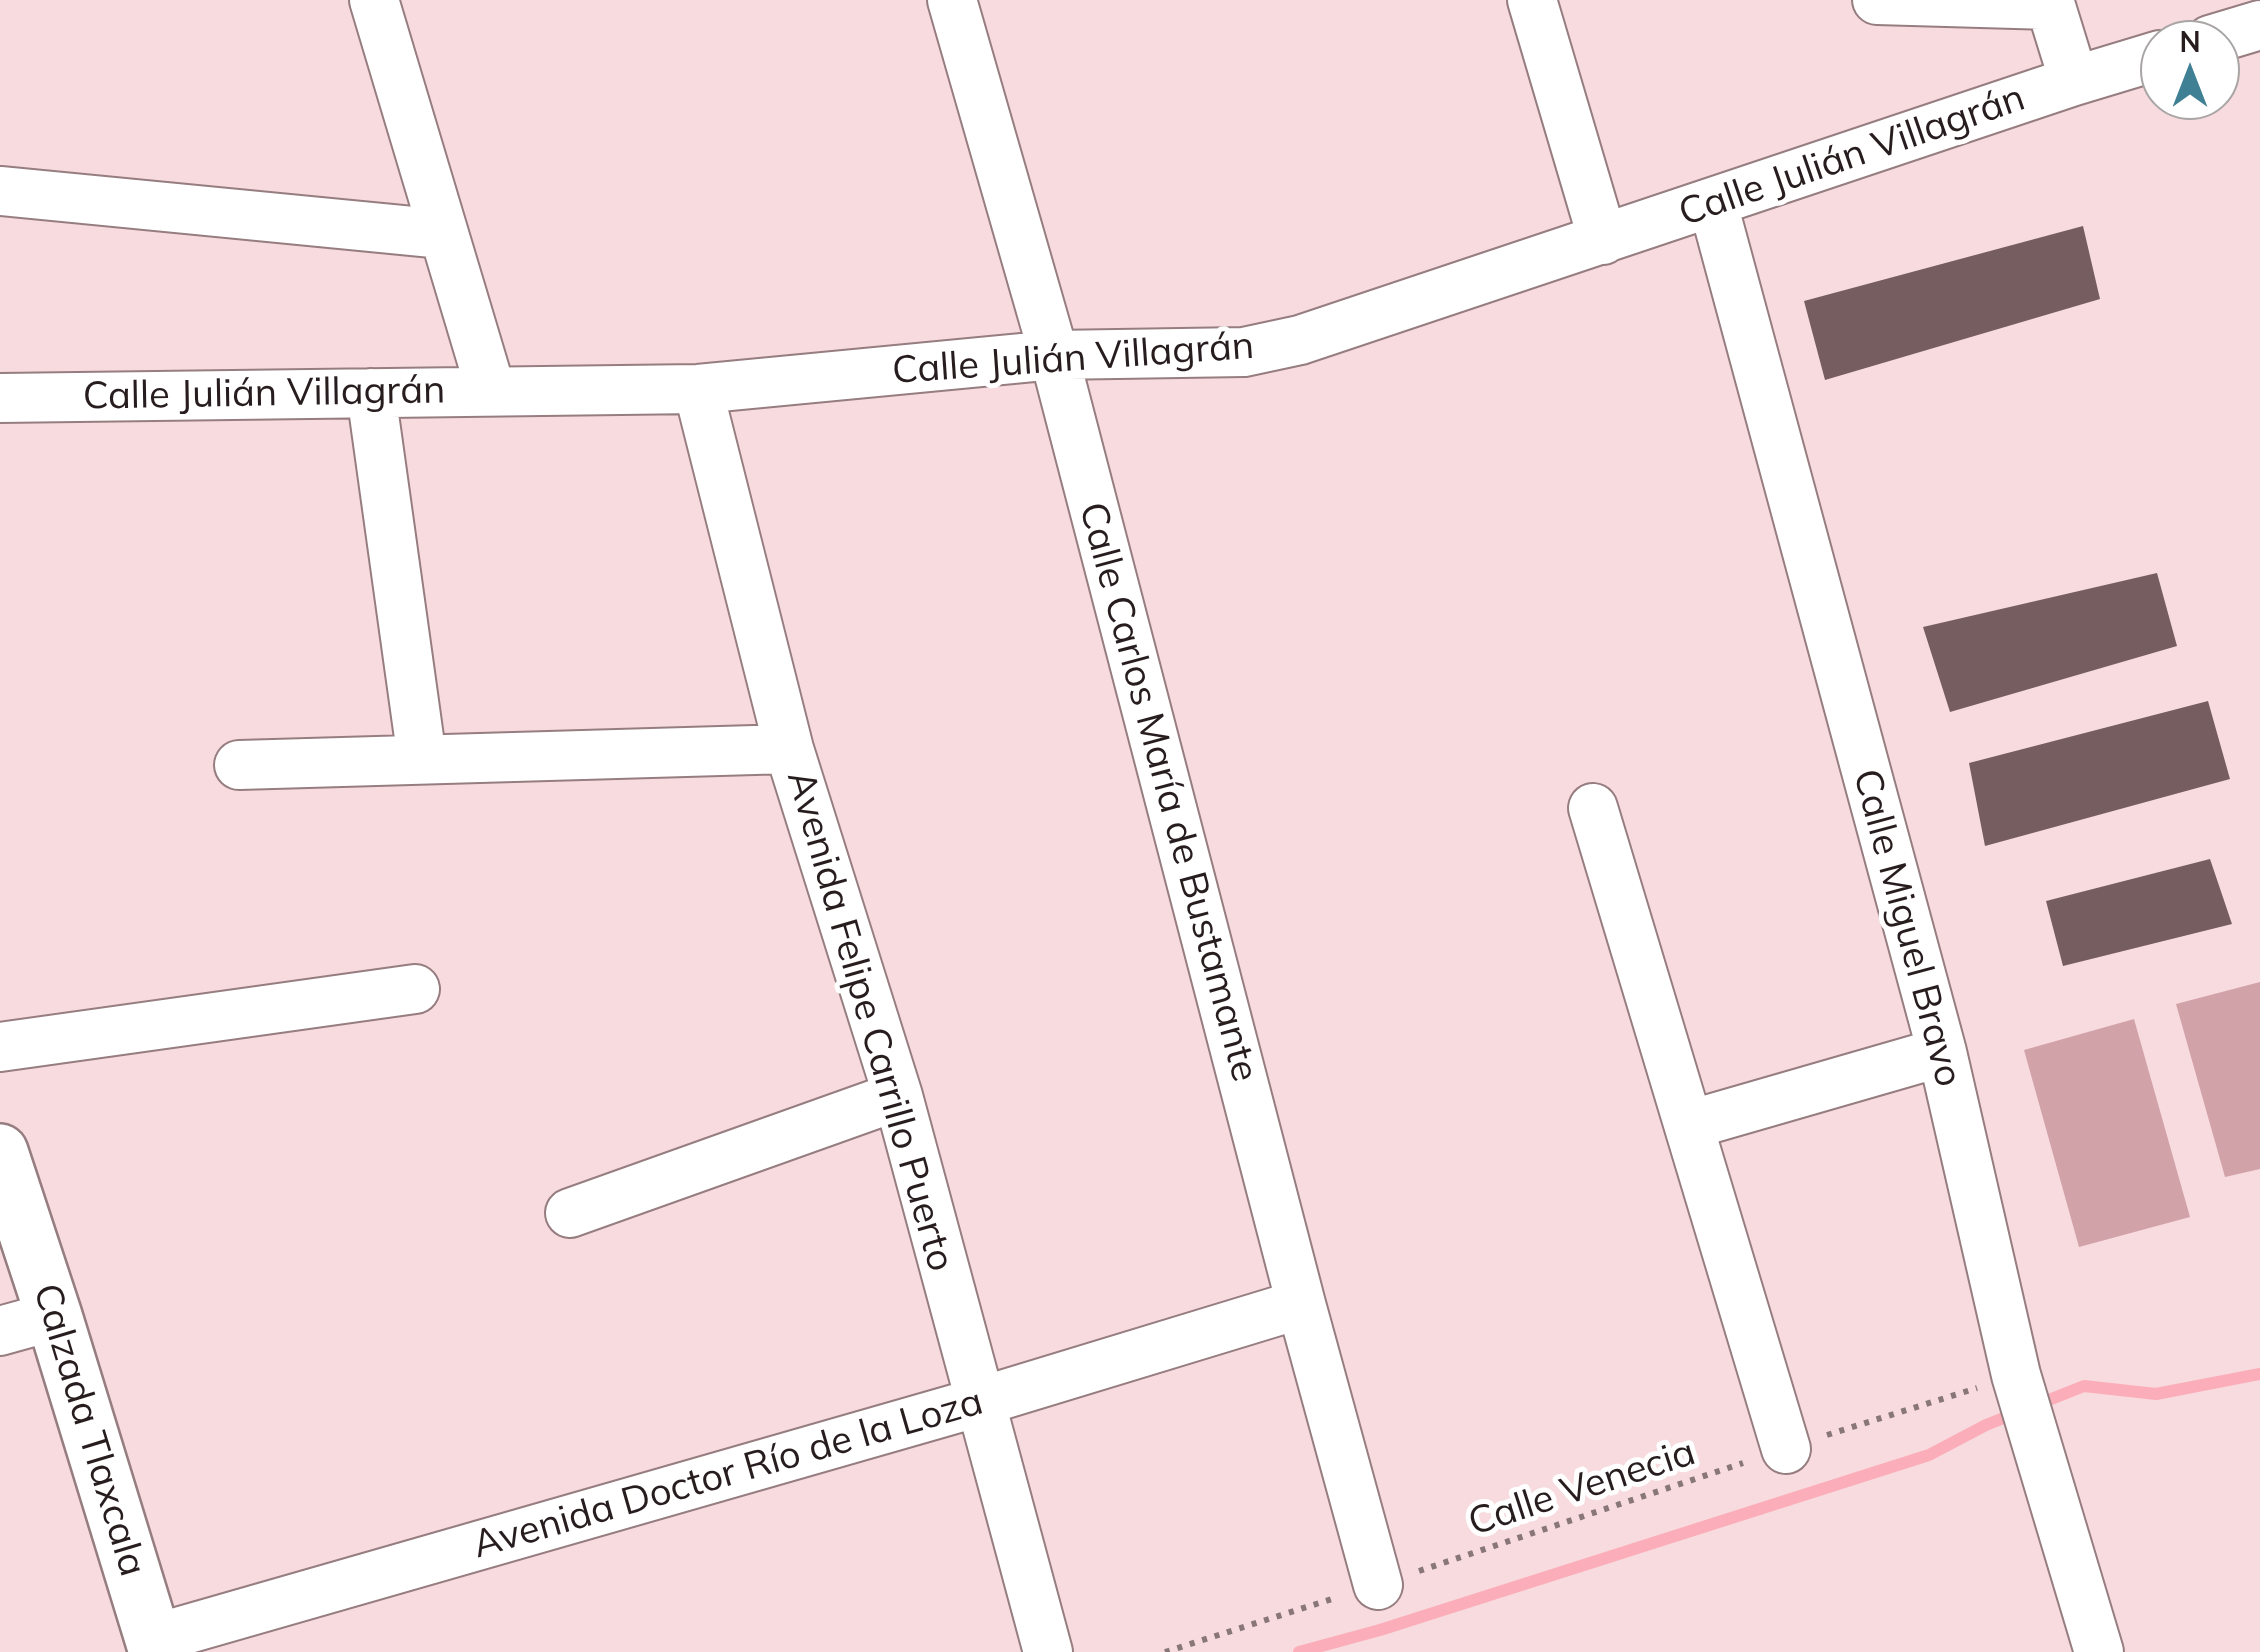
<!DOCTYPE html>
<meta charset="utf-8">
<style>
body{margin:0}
#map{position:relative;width:2260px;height:1652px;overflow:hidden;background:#f7dbdf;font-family:Mulish,sans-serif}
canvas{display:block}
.north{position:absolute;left:2140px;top:20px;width:100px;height:100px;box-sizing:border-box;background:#fff;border:2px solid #a9a5a5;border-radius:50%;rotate:0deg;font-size:28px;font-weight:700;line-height:40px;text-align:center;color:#271d1e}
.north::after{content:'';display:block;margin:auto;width:35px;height:45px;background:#408094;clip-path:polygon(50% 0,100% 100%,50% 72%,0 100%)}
</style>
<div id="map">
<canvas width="2260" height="1652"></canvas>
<div class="north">N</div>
</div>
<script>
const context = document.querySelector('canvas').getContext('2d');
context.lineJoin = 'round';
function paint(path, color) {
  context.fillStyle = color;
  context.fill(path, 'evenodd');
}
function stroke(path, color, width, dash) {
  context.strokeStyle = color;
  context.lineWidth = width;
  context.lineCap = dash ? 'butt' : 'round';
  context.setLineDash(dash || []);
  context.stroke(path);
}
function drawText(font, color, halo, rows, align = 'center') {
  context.font = font + ' Mulish,sans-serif';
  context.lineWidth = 10;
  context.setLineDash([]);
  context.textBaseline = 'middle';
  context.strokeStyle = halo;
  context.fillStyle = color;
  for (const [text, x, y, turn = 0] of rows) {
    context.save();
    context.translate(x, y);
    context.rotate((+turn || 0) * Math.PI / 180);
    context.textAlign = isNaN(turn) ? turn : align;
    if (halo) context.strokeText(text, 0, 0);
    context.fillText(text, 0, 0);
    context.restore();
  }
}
paint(new Path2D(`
 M2260 982V1169L2225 1177 2176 1004Z
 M2134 1019 2190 1217 2079 1247 2024 1050Z`), '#d2a2a9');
stroke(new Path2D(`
 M1299 1652 1380 1630 1929 1455 1986 1425 2084 1386 2156 1394 2260 1374`), '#fbaeb9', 12);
paint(new Path2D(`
 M2083 226 2100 299 1825 380 1804 301Z
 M2157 573 2177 646 1950 712 1923 627Z
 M2208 701 2230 779 1985 846 1969 763Z
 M2210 859 2232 924 2063 966 2046 901Z`), '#755d60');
const street = new Path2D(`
 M374 0 491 391
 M952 0 1054 355 1301 1304 1378 1585
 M1532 0 1603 240
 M1877 0 2050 5
 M2049 0 2074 81
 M2210 40 2260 25
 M0 191 443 234
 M1713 204 1942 1052 2016 1375 2099 1652
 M698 389 789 749 898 1096 1048 1652
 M371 393 422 759
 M0 398 698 389 1054 355 1244 352 1300 340 2074 81 2160 55
 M239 765 789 749
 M1593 808 1786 1449
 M0 1047 415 989
 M1689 1125 1942 1052
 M570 1213 898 1096
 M0 1331 54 1316
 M153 1639 979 1402 1301 1304`);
const secondary = new Path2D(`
 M0 1152 54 1316 157 1652`);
stroke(street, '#967d80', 52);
stroke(secondary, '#967d80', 60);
stroke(new Path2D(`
 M1827 1435 1977 1388
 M1419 1571 1743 1463
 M1165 1652 1335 1598`), '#887678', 6, [5, 8]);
stroke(street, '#fff', 48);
stroke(secondary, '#fff', 55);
drawText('38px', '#271d1e', '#fff', [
 ["Calle Julián Villagrán",1852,156,-19],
 ["Calle Julián Villagrán",1073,359,-4],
 ["Calle Julián Villagrán",264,394,-1],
 ["Calle Carlos María de Bustamante",1168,792,75],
 ["Calle Miguel Bravo",1907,928,75],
 ["Avenida Felipe Carrillo Puerto",870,1021,74],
 ["Calzada Tlaxcala",89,1430,73],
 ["Avenida Doctor Río de la Loza",728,1474,-16],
 ["Calle Venecia",1582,1488,-18]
]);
</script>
